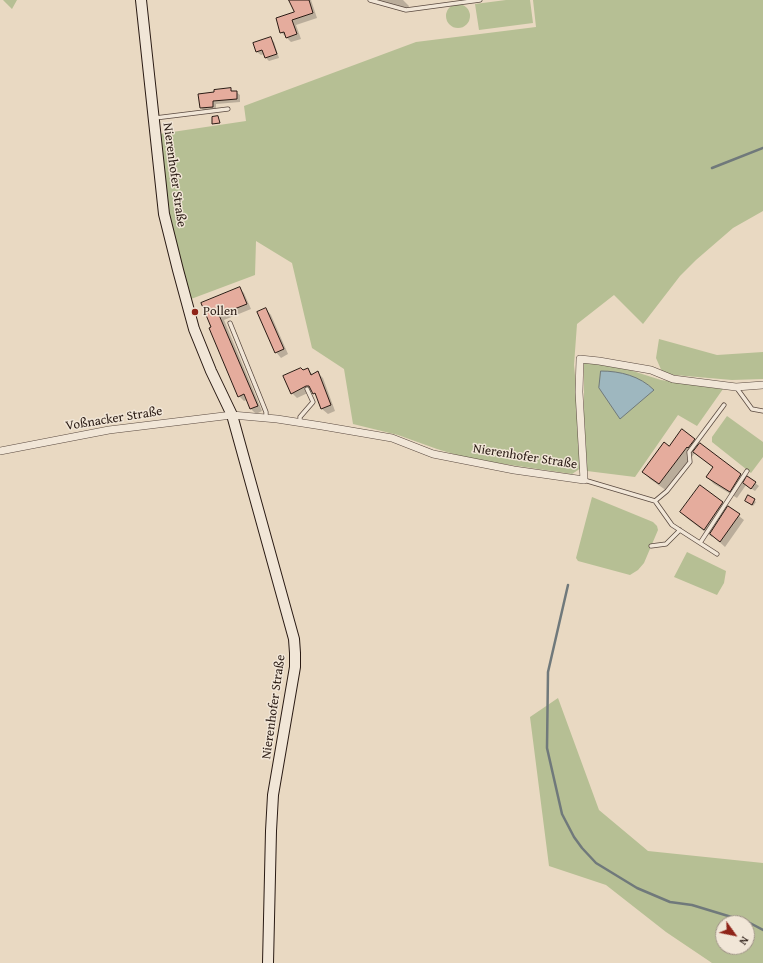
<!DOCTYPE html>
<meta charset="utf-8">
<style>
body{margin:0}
#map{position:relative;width:763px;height:963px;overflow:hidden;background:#e9d9c2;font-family:"Gentium Book Plus",serif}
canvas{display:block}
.north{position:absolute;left:715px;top:915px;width:40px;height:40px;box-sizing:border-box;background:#f1e6d7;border:1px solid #a19589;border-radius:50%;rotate:123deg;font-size:11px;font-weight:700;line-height:16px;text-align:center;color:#2a1b14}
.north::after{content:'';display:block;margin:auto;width:14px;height:18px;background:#8f2418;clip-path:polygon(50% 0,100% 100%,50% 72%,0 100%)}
</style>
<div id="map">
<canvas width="763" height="963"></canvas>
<div class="north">N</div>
</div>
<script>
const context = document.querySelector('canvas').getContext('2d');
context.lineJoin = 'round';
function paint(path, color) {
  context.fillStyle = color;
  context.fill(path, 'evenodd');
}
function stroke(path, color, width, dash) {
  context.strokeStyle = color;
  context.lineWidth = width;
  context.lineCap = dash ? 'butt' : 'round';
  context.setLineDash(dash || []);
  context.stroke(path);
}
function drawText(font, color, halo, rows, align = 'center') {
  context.font = font + ' "Gentium Book Plus",serif';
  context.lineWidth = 3;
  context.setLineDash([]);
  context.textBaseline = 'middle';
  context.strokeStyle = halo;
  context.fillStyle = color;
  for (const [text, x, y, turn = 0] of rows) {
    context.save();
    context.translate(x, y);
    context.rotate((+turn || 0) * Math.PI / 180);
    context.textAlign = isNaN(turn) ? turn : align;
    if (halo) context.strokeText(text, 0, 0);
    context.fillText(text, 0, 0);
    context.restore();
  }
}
paint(new Path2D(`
 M3 0H17L12 9Z
 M506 0H530L533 23 479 30 475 4Z
 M533 0H763V211L733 228 696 260 680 276 643 324 614 295 577 324 574 365 579 418 581 468 572 474 470 459 437 449 398 435 353 424 344 369 312 348 292 263 256 241 255 275 191 299 168 213 159 134 246 121 244 106 416 42 536 27Z
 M446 16a12 12 0 1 1 24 0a12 12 0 1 1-24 0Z
 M659 339 717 355 763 352V379L732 380 663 374 656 358Z
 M584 362 617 366 661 380 723 389 697 426 678 415 635 477 587 471 584 415Z
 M727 416 763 442V457L751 473 712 442V437Z
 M592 497 653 522 657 526 658 530 644 563 638 570 630 575 578 561 576 558Z
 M687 552 726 571 724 583 717 595 674 577Z
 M558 698 599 810 648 851 763 863V963H712L666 932 606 885 549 866 530 717ZM723 923H747V947H723Z`), '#b6bf94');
const water = new Path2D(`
 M601 371C620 371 640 376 654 390L620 419 599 388Z`);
paint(water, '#9eb7bf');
stroke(water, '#70797b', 1);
paint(new Path2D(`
 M290 0H311L317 18 296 25 301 39 291 42 281 32 295 13Z
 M367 0H403L409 6 407 11Z
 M271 39 274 42 279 58 269 61 266 58 264 54 261 55 257 52 255 44Z
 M230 89 233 92H236L240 95V102L216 104V110L204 111 201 108 200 95Z
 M239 288 244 293 251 309 224 320 262 411 256 414 251 409 247 400 244 401 239 396 202 304Z
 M266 309 271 315 288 354 281 358 276 352Z
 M308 369 313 375 318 373 323 378 335 411 328 414 322 409 318 397 312 391 297 398 292 393 304 371Z
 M694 440 699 445 741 474 746 480 755 483 759 486 755 491 746 485 737 498 714 484 707 477 714 468 696 454H694L667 491 650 479 643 471 669 447Z
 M748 496 756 502 753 506 747 502Z
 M722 503 744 520 725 547 713 536 712 537 688 519 681 512Z`), '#0003');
stroke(new Path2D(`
 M712 168 763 148
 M568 585 548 672 547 748 562 814 574 837 582 848 596 863 637 888 670 902 692 905 748 922 763 930`), '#70797b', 2.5);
const building = new Path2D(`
 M289 0H309L313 13 292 20 297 34 286 38 284 32 280 33 276 18 294 12Z
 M271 37 277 54 265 58 262 50 256 52 253 43Z
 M231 88V91H237V99L213 101V107L200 108 198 94 214 92V90Z
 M218 116 220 123 212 124V117Z
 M240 287 247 304 219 315 258 406 250 409 244 394 238 397 209 328 211 327 201 303Z
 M266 308 284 349 275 353 257 312Z
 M301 368 303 370 308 368 311 375 318 371 331 405 321 409 315 393 313 394 309 386H306L291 394 283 376Z
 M682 429 695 439 688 448 687 447 659 484 642 472 664 442 669 446Z
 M700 443 741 474 730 492 706 477 713 467 693 452Z
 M747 476 756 482 751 489 743 483Z
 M700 485 723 502 704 530 680 512Z
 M748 495 755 499 752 505 745 501Z
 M728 506 740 514 720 542 710 534Z`);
paint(building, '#e5ac9d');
stroke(building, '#2a1b14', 1);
const lane = new Path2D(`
 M370 0 406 10 480 0
 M155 118 228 109
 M230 323 262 402 266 412V418
 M736 387 752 409 763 411
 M300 423V417L313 402 307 389
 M584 480 655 501 667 491 690 462 689 452 724 405
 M655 501 672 525 717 554
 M700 543 747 471
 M651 546 666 544 680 530`);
const street = new Path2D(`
 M0 451 109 430 232 415 277 419 322 426 392 438 433 454 514 470 584 480 579 392 580 359 599 361 651 370 673 379 736 387 763 385`);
const secondary = new Path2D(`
 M141 0 164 214 178 270 194 329 211 371 232 415 294 639 295 653V667L273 795 271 831 268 963`);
stroke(lane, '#5a4a40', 5);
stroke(street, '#5a4a40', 8);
stroke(secondary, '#2a1b14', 12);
stroke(lane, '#f1e6d7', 3.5);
stroke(street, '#f1e6d7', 7);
stroke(secondary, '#f1e6d7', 10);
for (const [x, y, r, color] of [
 [195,312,4,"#8f2418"]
]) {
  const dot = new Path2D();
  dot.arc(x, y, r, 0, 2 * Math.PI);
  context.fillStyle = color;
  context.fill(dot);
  stroke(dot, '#f1e6d7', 1.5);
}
drawText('13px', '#2a1b14', '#f1e6d7', [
 ["Nierenhofer Straße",174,175,82],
 ["Voßnacker Straße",114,419,-9],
 ["Nierenhofer Straße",525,457,9],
 ["Nierenhofer Straße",274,707,-82]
]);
drawText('13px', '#2a1b14', '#f1e6d7', [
 ["Pollen",203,312]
], 'left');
</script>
